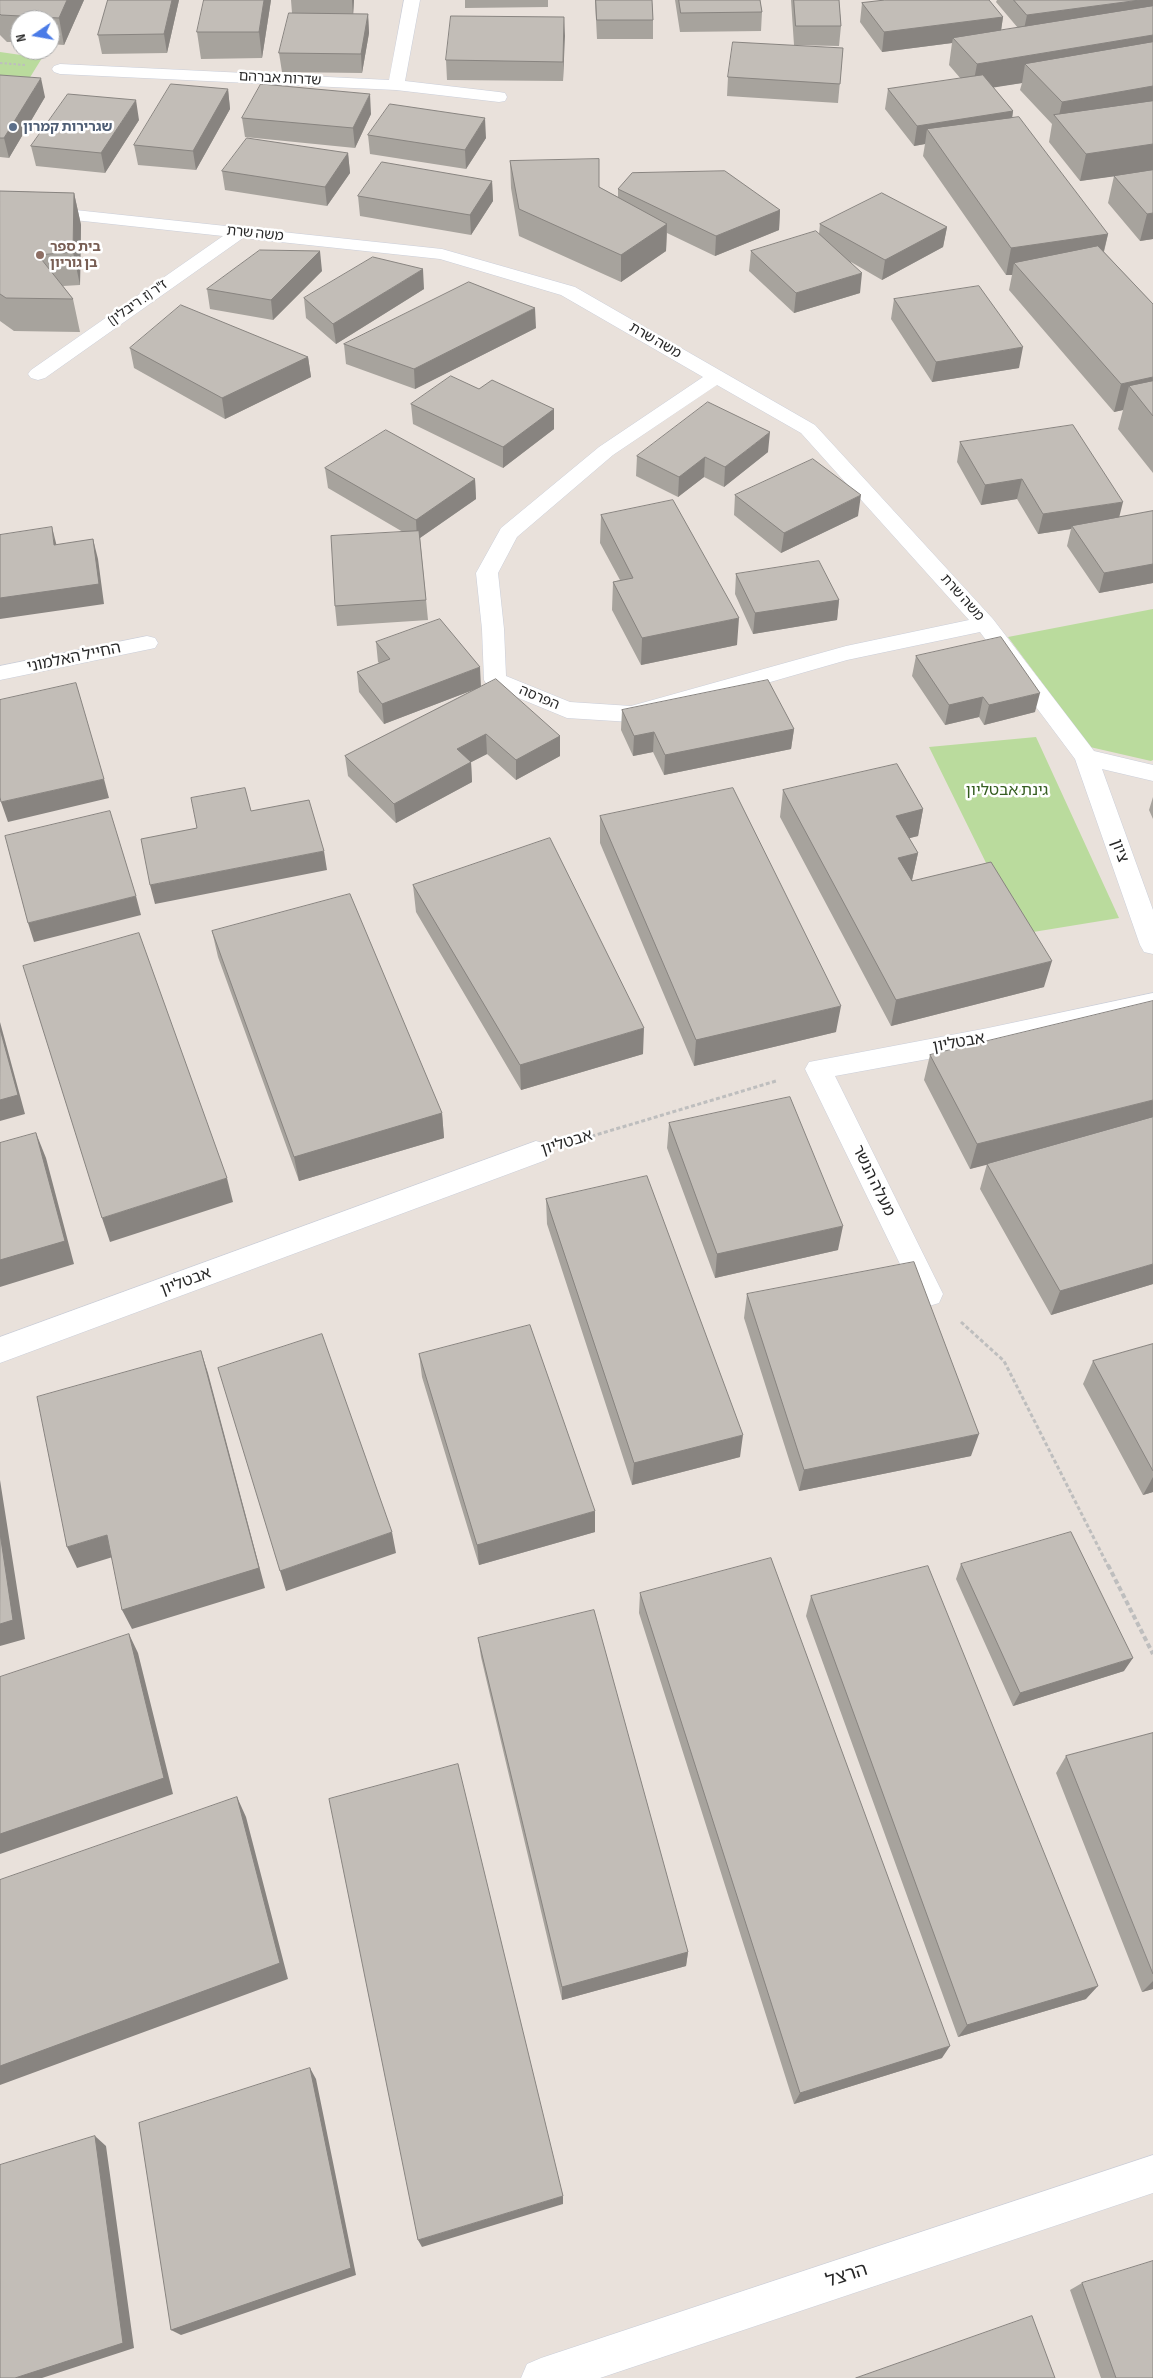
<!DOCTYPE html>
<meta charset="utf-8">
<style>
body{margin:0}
#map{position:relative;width:1153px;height:2378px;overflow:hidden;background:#e9e1db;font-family:"Sofia Sans Condensed",sans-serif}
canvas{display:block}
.north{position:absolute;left:10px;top:10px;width:50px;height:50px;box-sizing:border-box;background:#fff;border:1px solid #a9a9a9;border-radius:50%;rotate:258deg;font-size:14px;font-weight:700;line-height:20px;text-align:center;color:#282828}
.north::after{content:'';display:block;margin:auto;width:18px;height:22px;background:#4a7be7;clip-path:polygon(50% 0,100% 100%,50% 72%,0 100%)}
</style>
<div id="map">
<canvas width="1153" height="2378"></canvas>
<div class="north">N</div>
</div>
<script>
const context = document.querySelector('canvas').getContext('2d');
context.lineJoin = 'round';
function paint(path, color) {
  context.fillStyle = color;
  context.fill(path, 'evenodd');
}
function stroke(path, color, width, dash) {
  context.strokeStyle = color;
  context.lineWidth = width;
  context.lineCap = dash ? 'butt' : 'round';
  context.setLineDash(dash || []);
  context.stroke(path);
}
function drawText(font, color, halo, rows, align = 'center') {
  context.font = font + ' "Sofia Sans Condensed","Noto Sans Hebrew",sans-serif';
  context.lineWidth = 5;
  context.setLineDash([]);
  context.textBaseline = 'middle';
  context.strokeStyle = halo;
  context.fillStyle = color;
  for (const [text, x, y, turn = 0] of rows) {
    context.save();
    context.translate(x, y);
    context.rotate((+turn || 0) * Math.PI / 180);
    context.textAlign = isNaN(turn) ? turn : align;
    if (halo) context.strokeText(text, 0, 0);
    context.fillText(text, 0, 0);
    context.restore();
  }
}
paint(new Path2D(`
 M0 52 42 58 29 79 0 78Z
 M1153 609V760L1151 761 1090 747 1008 637Z
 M1036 737 1119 918 1021 934 929 747Z`), '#badb9d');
const street = new Path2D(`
 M404 0H420L405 81 499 92 505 93 507 97 505 101 499 102 396 90 60 74 54 72 52 69 54 66 60 64 389 80Z
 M0 202 442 249 575 287 815 425 993 619 1094 751 1153 765V781L1102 769 1153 910V954L1144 952 1140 945 1075 759 980 632 847 660 631 722 567 718 487 685 484 680 482 629 476 573 501 528 599 447 703 377 561 295 440 259 243 238 45 378 38 380 31 378 28 374 31 370 223 236 0 212ZM717 385 801 433 969 620 846 646 631 706 570 702 506 676 504 629 498 573 517 537 613 455Z
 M147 636 155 638 158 643 155 648 0 680V666Z
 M1153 993V1013L988 1048 835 1076 943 1294 939 1303 929 1306 919 1303 805 1069 809 1062 988 1028Z
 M536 1141 546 1144 550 1152 546 1160 0 1363V1337Z`);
const secondary = new Path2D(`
 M1153 2155V2193L600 2378H521L527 2364 541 2358Z`);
stroke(street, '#caced9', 1);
stroke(secondary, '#caced9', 1);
stroke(new Path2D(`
 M0 63 25 65`), '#bebebe', 2, [2.5, 2]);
stroke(new Path2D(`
 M579 1140 776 1081
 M961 1322 1004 1361 1108 1566`), '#bebebe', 3, [4, 2.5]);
stroke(new Path2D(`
 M1108 1565 1153 1654`), '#bebebe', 4, [5, 3]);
paint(street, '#fff');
paint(secondary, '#fff');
paint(new Path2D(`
 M0 0H84L64 45 50 44V20H20V42H7L0 35Z
 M108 0H179L167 53 102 54 98 35Z
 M271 0 262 58 201 59 197 32Z
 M291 0H354L353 14H368L369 33 362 73 282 72 279 53 292 13Z
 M465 0H548V7L465 8Z
 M595 0H652L653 20V39H597Z
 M675 0H760L762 12 761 31 680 32Z
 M791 0H839L841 26 839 46 794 45Z
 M881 0H989L1003 17 1001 31 1018 28 996 2 997 0H1153V239L1140 241 1108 203 1114 176 1080 181 1049 142 1052 124 1020 90 1022 83 993 87 1013 111 1012 118 1108 234 1104 252 1153 304V473L1118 429 1123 410 1114 412 1009 290 1012 275H1006L923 156 925 144 914 146 885 109 888 89 961 79 949 65 952 43 882 52 860 22 862 3 881 1Z
 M564 17 563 81 447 80 446 60Z
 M843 48 838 103 727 96 728 77Z
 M0 75 45 97 9 158 0 157Z
 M228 89 230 109 196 170 138 165 134 145Z
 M371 114 355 148 245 137 242 118Z
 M139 120 105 173 36 166 31 146Z
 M368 135 486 138 466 169 370 154Z
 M348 153 350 173 327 206 225 190 222 171Z
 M510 161 599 187 618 197V189L780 210 779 230 715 256 667 233 666 251 621 282 519 236 511 188Z
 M492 181 493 201 471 235 360 216 358 196Z
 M0 191 74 193 81 225 80 285 63 286 73 299 80 332 14 331 0 321Z
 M820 224 947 227 943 247 882 280 851 262 860 293 794 313 749 271 751 251 819 234Z
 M322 271 273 320 210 309 207 289Z
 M424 289 336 344 306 318 304 298Z
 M894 299 1019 368 932 382 891 319Z
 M536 328 415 389 346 364 344 344Z
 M130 348 308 357 311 377 225 419 134 368Z
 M479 389 554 409V429L503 468 413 424 411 404Z
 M960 442 1119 517 1153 511V583L1099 593 1067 546 1071 529 1038 534 1017 499 981 505 957 462Z
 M768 452 724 487 704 477 678 497 636 476 637 456Z
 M325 468 475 479 476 499 420 538 428 620 337 626 335 606 403 532 328 488Z
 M735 495 858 516 781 553 734 515Z
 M601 515 737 645 641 665 612 610 613 582 620 580 600 543Z
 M736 574 839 600 837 620 753 634 735 594Z
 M376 642 481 687 560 736V756L516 780 487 754 471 762 472 782 396 823 348 776 345 756 478 688 384 724 359 692 357 672 379 663 378 662Z
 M916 656 1035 712 984 725 979 717 945 725 912 676Z
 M622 710 794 729 791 749 664 775 653 752 633 756 621 730Z
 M783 790 923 809 918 836 909 838 918 853 912 880 1044 987 891 1026 780 817Z
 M1153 797V819L1149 810Z
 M600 816 836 1032 694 1066 600 843Z
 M413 885 643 1054 521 1090 416 912Z
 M212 931 442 1113 444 1138 299 1181 218 957Z
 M930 1055 1153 1284 1051 1315 980 1189 987 1164 970 1169 924 1080Z
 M669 1123 838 1250 715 1278 667 1148Z
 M546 1199 740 1457 632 1485 547 1224Z
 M747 1294 971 1456 799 1491 744 1318Z
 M1153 1344V1492L1143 1495 1083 1384 1093 1361Z
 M419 1354 595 1532 479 1565 422 1377Z
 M961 1564 1124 1671 1013 1706 956 1579Z
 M640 1593 942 2058 794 2104 639 1613Z
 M811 1596 1086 1999 958 2037 806 1616Z
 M478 1638 688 1952 686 1966 562 2000 481 1657Z
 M1153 1733V1989L1142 1992 1056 1773 1066 1756Z
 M1082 2283 1153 2378H1101L1070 2290Z`), '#a7a39d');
paint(new Path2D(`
 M67 0H84L64 45 59 18Z
 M172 0H179L167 53 164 34Z
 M264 0H271L262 58 259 32Z
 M352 0H354L353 17Z
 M1140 0H1153V17L1023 34 1027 15Z
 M368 14 369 33 362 73 361 54Z
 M564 17 565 36 563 81V62Z
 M1003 17 1000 37 953 38 952 43 882 52 884 32Z
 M1153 35V61L1025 64 1022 83 972 91 977 64Z
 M41 78 45 97 9 158 4 138Z
 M1153 86V112L1058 120 1062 102Z
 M228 89 230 109 196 170 193 151Z
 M370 94 371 114 355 148 353 128Z
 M136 100 139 120 105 173 101 153Z
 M1013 111 1010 131 927 129 925 144 914 146 917 126Z
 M485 118 486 138 466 169 465 150Z
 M1153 144V171L1080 181 1086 154Z
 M348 153 350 173 327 206 325 187Z
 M492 181 493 201 471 235 470 215Z
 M74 193 81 225 80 285 73 252Z
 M780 210 779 230 715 256 716 236Z
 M1153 213V239L1140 241 1147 214Z
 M667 224 666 251 621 282V255Z
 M947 227 943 247 882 280 885 260Z
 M1108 234 1101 262 1014 263 1012 275H1006L1011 248Z
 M320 251 322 271 273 320 271 300Z
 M423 269 424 289 336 344 333 324Z
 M862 273 860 293 794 313 796 293Z
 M535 308 536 328 415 389 414 369Z
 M1023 347 1019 368 932 382 936 362Z
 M308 357 311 377 225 419 222 398Z
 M1153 377V403L1129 386 1123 410 1114 412 1121 384Z
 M554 409V429L503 468V447Z
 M770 432 768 452 724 487 725 467Z
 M705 457 704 477 678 497 679 477Z
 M475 479 476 499 417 540 416 520Z
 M1022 479 1017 499 981 505 985 485Z
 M861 495 858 516 781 553 784 533Z
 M1123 502 1118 522 1072 526 1071 529 1038 534 1043 514Z
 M52 527 57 547 54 545Z
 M93 539 98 559 104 604 0 619V598Z
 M1153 564V583L1099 593 1104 573Z
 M839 600 837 620 753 634 755 613Z
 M739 618 737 645 641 665 642 638Z
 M480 667 481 687 384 724 382 704Z
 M1040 693 1035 712 984 725 989 705Z
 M983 697 979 717 945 725 949 705Z
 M794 729 791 749 664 775 665 755Z
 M654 732 653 752 633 756 634 736Z
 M486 734 487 754 458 769 457 749Z
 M560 736V756L516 780V760Z
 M471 762 472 782 396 823 394 804Z
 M104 779 109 798 8 822 1 802Z
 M923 809 918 836 891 843 896 816Z
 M324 851 327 870 155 904 150 885Z
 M918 853 912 880 893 885 898 858Z
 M136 896 141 915 34 942 28 923Z
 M1052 961 1044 987 891 1026 896 1000Z
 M841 1006 836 1032 694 1066 696 1040Z
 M0 1022 25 1114 0 1121Z
 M644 1028 643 1054 521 1090 520 1065Z
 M1153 1100V1123L970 1169 977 1144Z
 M442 1113 444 1138 299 1181 294 1157Z
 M36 1133 46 1158 74 1264 0 1287V1260Z
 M227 1178 233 1202 110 1242 102 1218Z
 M843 1226 838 1250 715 1278 717 1254Z
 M1153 1264V1284L1051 1315 1060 1291Z
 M201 1351 208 1373 265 1588 132 1629 122 1610Z
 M979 1434 971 1456 799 1491 804 1470Z
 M743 1435 740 1457 632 1485 634 1463Z
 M1153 1477V1492L1143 1495Z
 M0 1480 25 1639 0 1646Z
 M595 1511V1532L479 1565 477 1545Z
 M392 1532 396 1553 286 1591 280 1571Z
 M107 1535 116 1556 77 1568 67 1547Z
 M129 1634 138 1653 173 1794 0 1854V1834Z
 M1133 1658 1124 1671 1013 1706 1020 1693Z
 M237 1797 246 1817 288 1979 0 2085V2066Z
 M688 1952 686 1966 562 2000V1987Z
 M1153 1981V1989L1142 1992Z
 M1098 1986 1086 1999 958 2037 967 2025Z
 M950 2046 942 2058 794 2104 800 2093Z
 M310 2068 316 2079 356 2275 181 2335 171 2330Z
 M95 2136 106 2146 134 2348 42 2378H15Z
 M563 2196V2204L422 2247 418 2240Z`), '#888480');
const building = new Path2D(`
 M0 0H67L59 18 1 15 0 14Z
 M108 0H172L164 34 98 35Z
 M204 0H264L259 32H197Z
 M596 0H652L653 20H597Z
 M679 0H760L762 12 681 13Z
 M794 0H839L841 26H796Z
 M885 0H989L1003 17 884 32 862 3Z
 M1014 0H1140L1027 15Z
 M1153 6V35L977 64 953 38Z
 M289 13 368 14 361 54 279 53Z
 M451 16 564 17 563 62 446 60Z
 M733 42 843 48 840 84 728 77Z
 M1153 42V86L1062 102 1025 64Z
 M0 75 41 78 4 138H0Z
 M983 75 1013 111 917 126 888 89Z
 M171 84 228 89 193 151 134 145Z
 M261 84 370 94 353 128 242 118Z
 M68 94 136 100 101 153 31 146Z
 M1153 101V144L1086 154 1054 115Z
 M390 104 485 118 465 150 368 135Z
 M1019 117 1108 234 1011 248 927 129Z
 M247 138 348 153 325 187 222 171Z
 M599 159V187L667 224 621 255 519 209 510 161Z
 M382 162 492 181 470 215 358 196Z
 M1153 170V213L1147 214 1114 176Z
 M725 171 780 210 716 236 618 189 632 173Z
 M0 191 74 193 73 252 38 255 73 299 6 298 0 294Z
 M882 193 947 227 885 260 820 224Z
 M816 231 862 273 796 293 751 251Z
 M1098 246 1153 304V377L1121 384 1014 263Z
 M260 250 320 251 271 300 207 289Z
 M373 257 423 269 333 324 304 298Z
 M469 282 535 308 414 369 344 344Z
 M979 286 1023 347 936 362 894 299Z
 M181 305 308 357 222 398 130 348Z
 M451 376 479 389 492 380 554 409 503 447 411 404Z
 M1153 381V416L1129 386Z
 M708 402 770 432 725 467 705 457 679 477 637 456Z
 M1073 425 1123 502 1043 514 1022 479 985 485 960 442Z
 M386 430 475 479 416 520 325 468Z
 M813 459 861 495 784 533 735 495Z
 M673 500 739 618 642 638 613 582 633 578 601 515Z
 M1153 511V564L1104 573 1072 526Z
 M52 527 54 545 93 539 99 584 0 598V535Z
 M419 531 426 600 335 606 331 536Z
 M819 561 839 600 755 613 736 574Z
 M440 619 480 667 382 704 357 672 390 659 376 642Z
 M1001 637 1040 693 989 705 983 697 949 705 916 656Z
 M496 679 560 736 516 760 486 734 457 749 471 762 394 804 345 756Z
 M768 680 794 729 665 755 654 732 634 736 622 710Z
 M76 683 104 779 1 802 0 797V700Z
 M897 764 923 809 896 816 918 853 898 858 912 881 991 862 1052 961 896 1000 783 790Z
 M245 788 251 811 309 800 324 851 150 885 141 839 197 828 191 798Z
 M733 788 841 1006 696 1040 600 816Z
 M110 811 136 896 28 923 5 836Z
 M550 838 644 1028 520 1065 413 885Z
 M350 894 442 1113 294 1157 212 931Z
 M139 933 227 1178 102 1218 23 966Z
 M1153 1001V1100L977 1144 930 1055Z
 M0 1029 18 1095 0 1100Z
 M790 1097 843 1226 717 1254 669 1123Z
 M1153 1117V1264L1060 1291 987 1164Z
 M36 1133 65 1241 0 1260V1143Z
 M647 1176 743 1435 634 1463 546 1199Z
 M914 1262 979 1434 804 1470 747 1294Z
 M530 1325 595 1511 477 1545 419 1354Z
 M322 1334 392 1532 280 1571 218 1368Z
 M1153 1344V1471L1093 1361Z
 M201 1351 259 1568 122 1610 107 1535 67 1547 37 1397Z
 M1071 1532 1133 1658 1020 1693 961 1564Z
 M0 1533 13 1620 0 1624Z
 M771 1558 950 2046 800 2093 640 1593Z
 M928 1566 1098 1986 967 2025 811 1596Z
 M594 1610 688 1952 562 1987 478 1638Z
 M129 1634 164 1778 0 1834V1677Z
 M1153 1733V1974L1066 1756Z
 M458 1764 563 2196 418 2240 329 1799Z
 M237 1797 280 1963 0 2066V1880Z
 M310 2068 351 2268 171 2330 139 2123Z
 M95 2136 123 2343 15 2378H0V2165Z
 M1153 2261V2378H1116L1082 2283Z
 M1032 2316 1055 2378H856Z`);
paint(building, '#c2bdb7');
stroke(building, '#888480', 1);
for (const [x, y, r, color] of [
 [13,127,5,"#5c6f8a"],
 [40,255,5,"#8d6e63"]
]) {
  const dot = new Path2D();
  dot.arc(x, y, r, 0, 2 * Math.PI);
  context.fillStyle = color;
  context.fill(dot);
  stroke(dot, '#fff', 2);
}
drawText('14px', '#282828', '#fff', [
 ["שדרות אברהם",280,79,3],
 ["משה שרת",255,234,6],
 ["ז\"ר (ז. ריבלין)",138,303,-35],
 ["משה שרת",655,341,30],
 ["משה שרת",962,598,48],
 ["הפרסה",539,698,23]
]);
drawText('bold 14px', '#4e5e75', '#fff', [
 ["שגרירות קמרון",23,127]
], 'left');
drawText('bold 14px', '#785e54', '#fff', [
 ["בית ספר",50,247],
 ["בן גוריון",50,263]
], 'left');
drawText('16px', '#282828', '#fff', [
 ["החייל האלמוני",74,658,-12],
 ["ציון",1119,851,70],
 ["אבטליון",959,1043,-10],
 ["אבטליון",567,1143,-17],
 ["מעלה הנשר",873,1181,64],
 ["אבטליון",186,1282,-20]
]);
drawText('16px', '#355d20', '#fff', [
 ["גינת אבטליון",1007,791]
]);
drawText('19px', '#282828', '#fff', [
 ["הרצל",847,2276,-18]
]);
</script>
